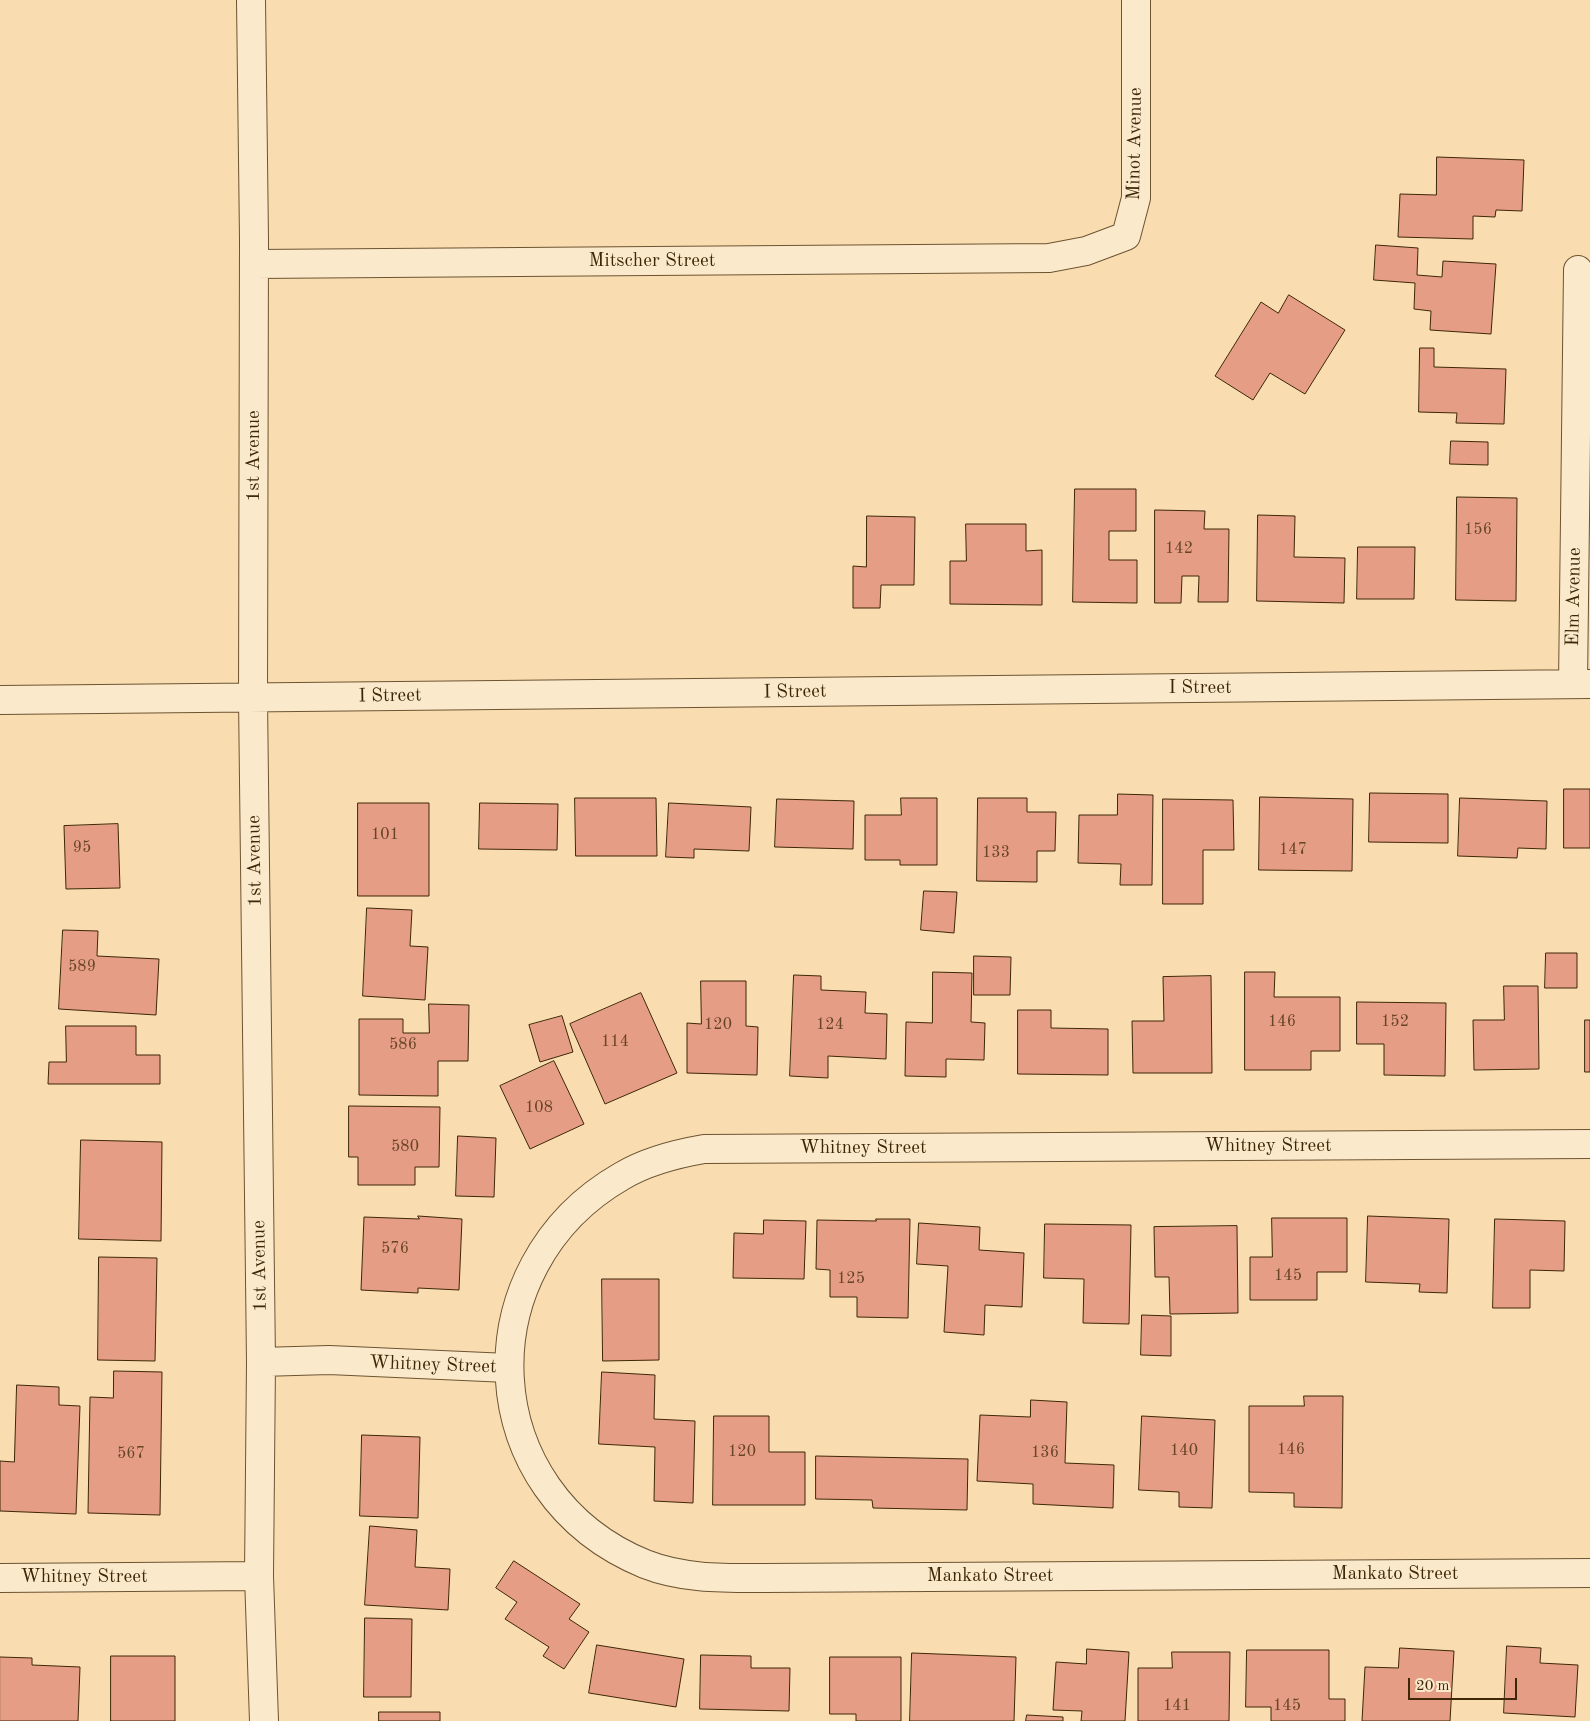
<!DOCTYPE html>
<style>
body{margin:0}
#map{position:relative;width:1590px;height:1721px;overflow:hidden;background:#f9ddb1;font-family:"Old Standard TT",serif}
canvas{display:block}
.scale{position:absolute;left:1408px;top:1678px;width:109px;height:22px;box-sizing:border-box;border:2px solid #3d2706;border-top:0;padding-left:6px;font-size:15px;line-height:18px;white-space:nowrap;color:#3d2706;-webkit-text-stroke:4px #fbe9cc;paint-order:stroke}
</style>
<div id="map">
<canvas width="1590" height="1721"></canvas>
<div class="scale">20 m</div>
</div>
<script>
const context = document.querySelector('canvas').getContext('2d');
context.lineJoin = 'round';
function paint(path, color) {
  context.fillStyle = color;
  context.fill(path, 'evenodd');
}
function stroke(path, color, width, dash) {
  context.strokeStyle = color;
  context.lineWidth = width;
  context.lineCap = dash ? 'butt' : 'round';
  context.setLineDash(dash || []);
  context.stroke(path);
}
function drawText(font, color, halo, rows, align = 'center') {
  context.font = font + ' "Old Standard TT",serif';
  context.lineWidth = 5;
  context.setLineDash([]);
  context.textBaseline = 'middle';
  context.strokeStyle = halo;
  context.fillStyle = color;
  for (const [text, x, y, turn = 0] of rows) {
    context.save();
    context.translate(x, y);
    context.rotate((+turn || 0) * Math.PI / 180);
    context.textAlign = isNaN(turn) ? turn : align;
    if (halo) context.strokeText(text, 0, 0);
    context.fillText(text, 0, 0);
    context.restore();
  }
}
const building = new Path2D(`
 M1437 157 1524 160 1522 211 1496 210 1495 217 1473 216V239L1398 237 1400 194 1436 195Z
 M1376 245 1418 248 1417 275 1442 277 1443 261 1496 264 1491 334 1430 330 1431 311 1414 309 1415 283 1374 280Z
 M1289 295 1345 330 1305 394 1270 373 1253 400 1215 376 1261 302 1278 313Z
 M1420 348H1434V367L1506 369 1504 424 1456 423 1457 413 1419 412Z
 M1451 441 1488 442V465L1450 464Z
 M1075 489H1136V531H1109V560H1137V603L1073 602Z
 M1457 497 1517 498 1516 601 1456 600Z
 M1155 510 1205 511 1204 529H1229L1228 602H1198L1199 576H1182L1181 603H1155Z
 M1258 515 1295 516 1294 557 1345 558 1344 603 1257 601Z
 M867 516 915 517 914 585H881L880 608H853V566L866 567Z
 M966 524H1026V551L1042 550V605L950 604V561H966Z
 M1358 547H1415L1414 599H1357Z
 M1564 789H1590V848H1564Z
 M1370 793 1448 794V843L1369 842Z
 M1118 794 1153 795 1152 885H1120L1121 864 1078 863 1079 815H1117Z
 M1260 797 1353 799 1352 871 1259 870Z
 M575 798H656L657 856H576Z
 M901 798H937V865H900V860H865V815H901Z
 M978 798H1027V812H1056L1055 851H1037V882L977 881Z
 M1460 798 1547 801 1546 849 1518 848 1517 858 1458 856Z
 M777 799 854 801 853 849 775 847Z
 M1163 799 1233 800 1234 850H1203V904H1163Z
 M358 803H429V896H358Z
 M480 803 558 804 557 850 479 849Z
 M669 803 751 807 749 851 694 849V858L666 857Z
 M118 824 120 888 66 889 64 826Z
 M924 891 957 892 954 933 921 930Z
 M367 908 412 910 410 946 428 947 425 1000 363 996Z
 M63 930 98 931 97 956 159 959 156 1015 59 1009Z
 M1546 953H1577V988H1545Z
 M974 956 1011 957 1010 995H974Z
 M933 972 972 973 971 1022 985 1023 984 1060 946 1059V1077L905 1076 906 1022 932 1023Z
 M1245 972H1275L1274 997H1340V1051H1311V1070H1245Z
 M794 975 821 976V990L866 992 865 1013 887 1014 886 1059 828 1056V1078L790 1076Z
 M1211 976 1212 1073H1133L1132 1021H1164L1163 977Z
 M701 981H746V1026L758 1027 757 1075 687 1073V1023L701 1024Z
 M1504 986H1538L1539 1069 1474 1070 1473 1020H1504Z
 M641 993 677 1073 605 1104 570 1024Z
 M1357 1002 1446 1003 1445 1076 1384 1075V1044H1357Z
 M429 1004 469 1005 468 1061H438V1096L359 1095V1019H403V1033H429Z
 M1018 1010H1051V1028L1108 1029V1075L1018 1074Z
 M562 1016 573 1052 540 1062 529 1025Z
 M1585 1020H1590V1072H1585Z
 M66 1026H136V1055H160V1084H48L49 1062H66Z
 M554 1061 584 1124 530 1149 500 1086Z
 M349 1106 440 1107 439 1167H415V1185H358V1157H349Z
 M458 1136 496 1138 494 1197 456 1196Z
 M81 1140 162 1142 161 1241 79 1239Z
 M418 1216 462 1219 459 1290 418 1288V1293L361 1290 364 1217 419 1219Z
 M1368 1216 1449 1219 1447 1293 1419 1292 1420 1284 1366 1282Z
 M1272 1218H1347V1272H1317V1300H1250V1257H1272Z
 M876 1219H910L908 1318 857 1317V1297H830V1270L816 1269 817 1220 876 1221Z
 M1495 1219 1565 1221 1564 1271 1530 1270V1308H1493Z
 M764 1220 806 1221 804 1279 733 1278 734 1233 763 1234Z
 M919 1223 980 1227 979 1250 1024 1253 1022 1307 985 1305 984 1335 944 1332 948 1266 917 1264Z
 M1045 1224 1131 1225 1129 1324 1083 1323 1084 1279 1044 1278Z
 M1237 1226 1238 1313 1170 1314 1169 1277H1155L1154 1227Z
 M99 1257 157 1258 155 1361 98 1360Z
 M602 1279H659V1360L603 1361Z
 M1142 1315 1171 1316V1356L1141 1355Z
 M114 1371 162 1372 160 1515 88 1513 90 1397 113 1398Z
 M602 1372 655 1375 654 1419 695 1421 693 1503 654 1501 655 1447 599 1444Z
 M17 1385 59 1387V1405L80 1406 76 1514 0 1511V1461L14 1462Z
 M1304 1396H1343L1342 1508 1294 1507V1493L1249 1492V1406H1304Z
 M1031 1400 1067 1402 1065 1463 1114 1465 1113 1508 1033 1504V1484L977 1481 980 1415 1030 1417Z
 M714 1416H769V1452H805V1505H713Z
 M1142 1416 1215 1420 1212 1508 1179 1507V1492L1139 1490Z
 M362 1435 420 1437 418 1518 360 1516Z
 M816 1456 968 1459 967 1510 873 1508 872 1500 816 1499Z
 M370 1526 417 1530 415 1567 450 1569 448 1610 365 1605Z
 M514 1561 580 1604 569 1619 589 1632 564 1669 543 1656 549 1647 505 1619 517 1602 496 1588Z
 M365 1618 412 1619 411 1697H364Z
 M597 1645 684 1659 676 1707 589 1693Z
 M1507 1646 1541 1648 1540 1663 1578 1665 1575 1717 1504 1713Z
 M1400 1648 1454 1651 1450 1721H1362L1365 1667 1398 1668Z
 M1087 1649 1129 1652 1125 1721H1081L1082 1711 1053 1710 1056 1662 1086 1664Z
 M1247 1650H1329V1699H1345V1721H1271V1707H1246Z
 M1172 1652H1230L1229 1721H1138V1668H1172Z
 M912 1653 1016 1657 1014 1721H910Z
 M701 1655 751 1656V1668H790L789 1711 700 1709Z
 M111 1656H175V1721H111Z
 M0 1657 32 1658V1665L80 1667 78 1721H0Z
 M830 1657H901V1721H856V1714H830Z
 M379 1712H440V1721H379Z
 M1027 1715 1063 1717V1721H1026Z`);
paint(building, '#e69d86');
stroke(building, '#3d2706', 1);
const minor = new Path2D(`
 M251 0 254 239 253 698 261 1362 259 1576 264 1721
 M254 264 1049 258 1086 251 1126 236 1136 198V0
 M1573 684 1578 270
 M0 700 1590 684
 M1590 1144 704 1149C675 1154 647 1161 622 1176 463 1267 474 1494 645 1564 683 1579 723 1578 764 1578L1590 1573
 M261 1362 329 1360 508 1368
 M0 1578 259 1576`);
stroke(minor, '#6c5431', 30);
stroke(minor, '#fbe9cc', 28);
drawText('16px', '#674426', null, [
 ["156",1478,530],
 ["142",1179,549],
 ["101",385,835],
 ["95",82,848],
 ["147",1293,850],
 ["133",996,853],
 ["589",82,967],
 ["146",1282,1022],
 ["152",1395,1022],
 ["120",718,1025],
 ["124",830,1025],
 ["114",615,1042],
 ["586",403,1045],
 ["108",539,1108],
 ["580",405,1147],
 ["576",395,1249],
 ["145",1288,1276],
 ["125",851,1279],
 ["146",1291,1450],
 ["140",1184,1451],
 ["120",742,1452],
 ["136",1045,1453],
 ["567",131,1454],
 ["141",1177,1706],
 ["145",1287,1706]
]);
drawText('19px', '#3d2706', '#fbe9cc', [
 ["Minot Avenue",1135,144,-89],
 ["Mitscher Street",652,261],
 ["1st Avenue",254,456,-90],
 ["Elm Avenue",1574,597,-89],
 ["I Street",1200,688],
 ["I Street",795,692,-1],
 ["I Street",390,696,-1],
 ["1st Avenue",255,861,-91],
 ["Whitney Street",1268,1146],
 ["Whitney Street",863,1148],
 ["1st Avenue",260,1266,-91],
 ["Whitney Street",433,1365,2],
 ["Mankato Street",1395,1574],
 ["Mankato Street",990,1576],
 ["Whitney Street",84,1577]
]);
</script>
